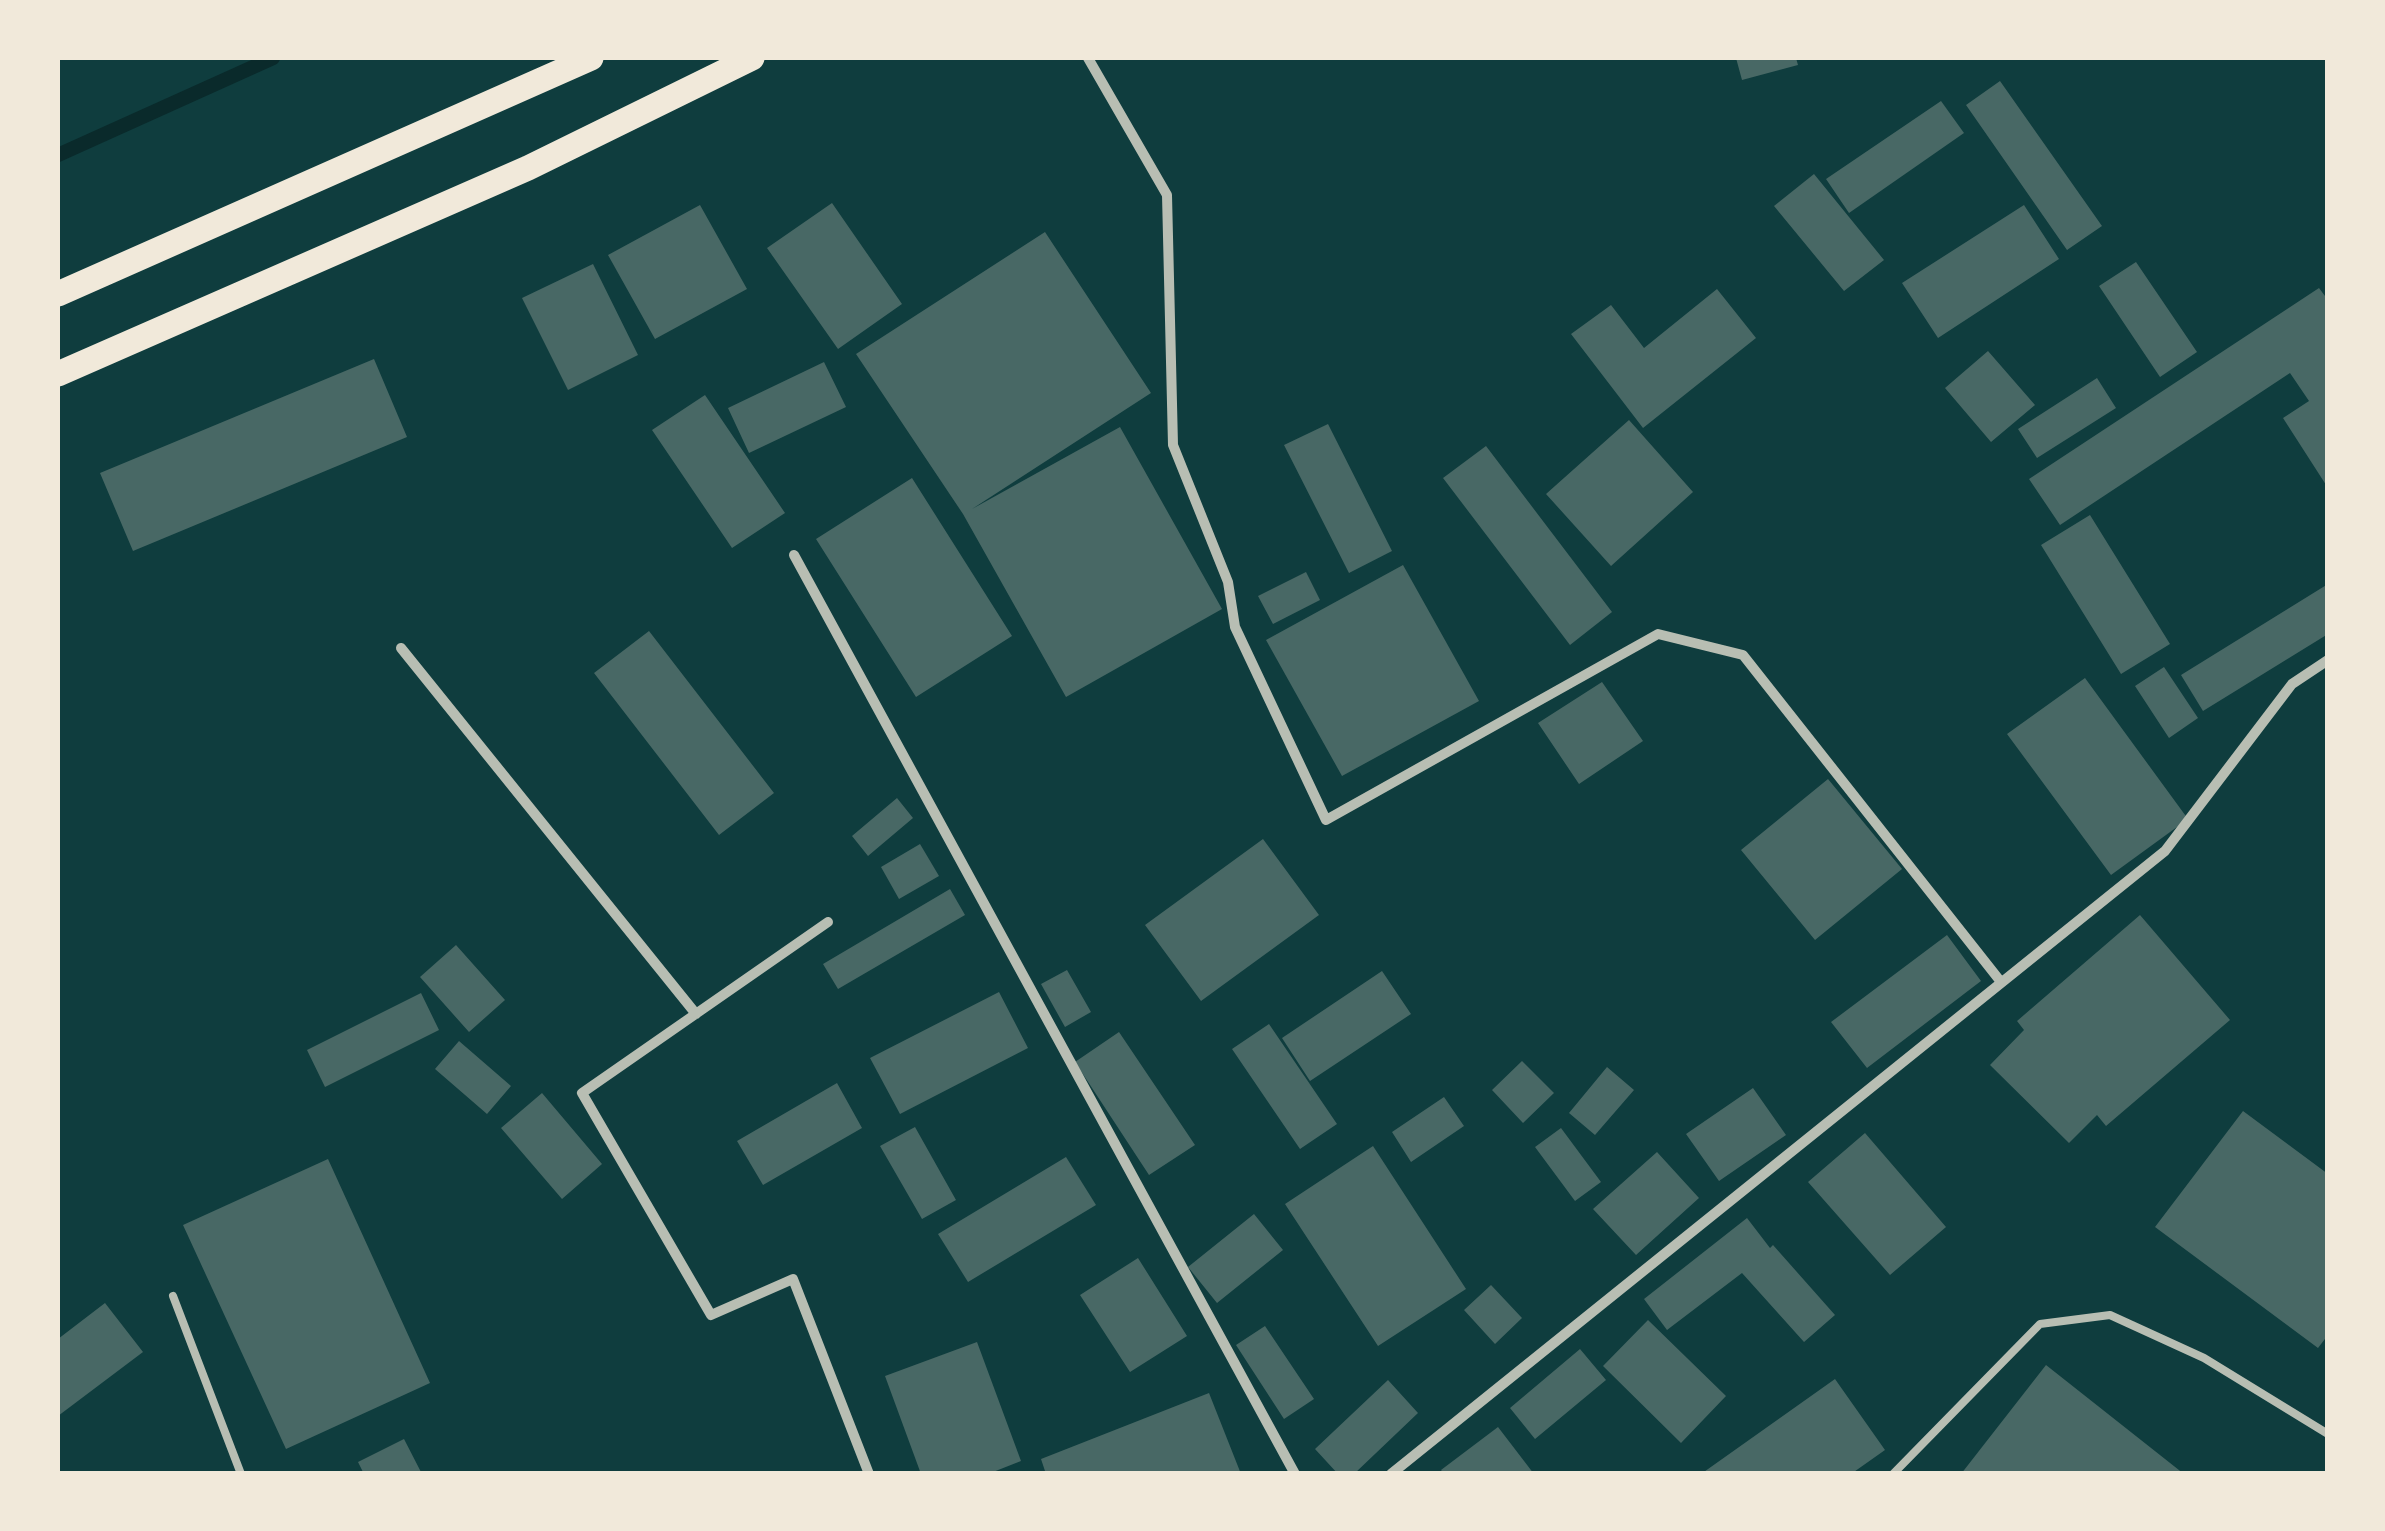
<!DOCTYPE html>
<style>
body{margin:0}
#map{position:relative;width:2385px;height:1531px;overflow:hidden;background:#0f3d3e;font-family:"Archivo Narrow",sans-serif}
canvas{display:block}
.frame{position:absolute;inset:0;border:60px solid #f1e9da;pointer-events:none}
</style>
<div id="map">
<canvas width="2385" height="1531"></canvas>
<div class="frame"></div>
</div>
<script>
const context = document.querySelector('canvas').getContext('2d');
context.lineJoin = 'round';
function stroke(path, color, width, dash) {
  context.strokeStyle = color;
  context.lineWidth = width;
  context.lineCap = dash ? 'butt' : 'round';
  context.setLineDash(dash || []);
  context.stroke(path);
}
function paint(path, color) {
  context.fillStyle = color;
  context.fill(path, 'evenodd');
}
stroke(new Path2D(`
 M58 155 273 58`), '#0a2a2b', 14);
paint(new Path2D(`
 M1736 58H1796L1798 65 1742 80Z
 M2000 81 2102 226 2067 250 1966 105Z
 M1941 101 1964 133 1849 213 1826 179Z
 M1814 174 1884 260 1844 291 1774 206Z
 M832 203 902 304 838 349 767 248Z
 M700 205 747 289 655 339 608 255Z
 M2024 205 2059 259 1938 338 1902 283Z
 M1045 232 1151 393 972 509 1120 427 1222 609 1066 697 963 514 856 354Z
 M2136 262 2197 352 2160 377 2099 286Z
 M593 264 638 355 568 390 522 298Z
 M2319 288 2328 300V488L2283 418 2309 401 2290 373 2060 525 2029 479Z
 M1717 289 1756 338 1643 428 1571 334 1611 305 1644 348Z
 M1988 351 2035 405 1991 442 1945 388Z
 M374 359 407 437 133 551 100 473Z
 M824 362 846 407 749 453 728 408Z
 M2097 378 2116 408 2037 458 2018 429Z
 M705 395 785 513 732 548 652 430Z
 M1629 420 1693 492 1611 566 1546 494Z
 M1328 424 1392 551 1349 573 1284 445Z
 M1486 446 1612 612 1570 645 1443 478Z
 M912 478 1012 636 916 697 816 539Z
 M2090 515 2170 644 2121 674 2041 545Z
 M1403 565 1479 701 1342 776 1266 640Z
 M1306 572 1320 600 1273 624 1258 596Z
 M2328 584V634L2203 711 2181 675Z
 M649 631 774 793 719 835 594 673Z
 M2164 667 2198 718 2169 738 2135 686Z
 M2085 678 2188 819 2111 875 2007 734Z
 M1602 682 1643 741 1579 784 1538 723Z
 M1828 779 1902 869 1815 940 1741 850Z
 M897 798 913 818 868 856 852 836Z
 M1263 839 1319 915 1201 1001 1145 925Z
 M920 844 939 876 899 899 881 867Z
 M950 889 965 915 838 989 823 964Z
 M2140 915 2230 1020 2106 1126 2097 1115 2069 1143 1990 1065 2024 1030 2017 1021Z
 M1947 935 1981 981 1867 1068 1831 1022Z
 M456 945 505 1000 469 1032 420 977Z
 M1067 970 1091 1012 1065 1027 1041 984Z
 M1382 971 1411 1014 1310 1081 1282 1038Z
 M999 992 1028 1048 900 1114 870 1058Z
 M421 993 439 1030 325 1087 307 1050Z
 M1269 1024 1337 1124 1300 1149 1232 1049Z
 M1119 1032 1195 1145 1149 1175 1075 1062Z
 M459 1041 511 1086 487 1114 435 1069Z
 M1522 1061 1554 1093 1523 1123 1492 1090Z
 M1607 1067 1634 1090 1595 1135 1569 1113Z
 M837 1083 862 1128 763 1185 737 1141Z
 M1753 1088 1786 1135 1719 1181 1686 1134Z
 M542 1093 602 1164 562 1199 501 1128Z
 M1444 1097 1464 1126 1411 1162 1392 1132Z
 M2243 1111 2328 1174V1335L2318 1348 2155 1227Z
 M915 1127 956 1200 922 1219 880 1146Z
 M1561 1128 1601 1182 1575 1201 1535 1147Z
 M1865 1133 1946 1227 1890 1275 1808 1182Z
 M1373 1146 1466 1289 1378 1346 1285 1204Z
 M1657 1152 1699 1198 1636 1255 1593 1209Z
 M1066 1157 1096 1205 968 1282 938 1234Z
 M328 1159 430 1383 286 1449 183 1225Z
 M1254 1214 1283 1250 1217 1303 1188 1267Z
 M1747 1218 1770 1248 1773 1245 1835 1315 1804 1342 1742 1273 1667 1330 1644 1299Z
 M1138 1258 1187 1336 1130 1372 1080 1295Z
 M1491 1285 1522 1318 1495 1344 1464 1310Z
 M105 1303 143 1352 58 1416V1339Z
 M1648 1320 1726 1396 1681 1443 1603 1366Z
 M1265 1326 1314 1399 1284 1419 1236 1345Z
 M977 1342 1021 1461 988 1474H921L885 1376Z
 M1580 1349 1606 1380 1535 1439 1510 1408Z
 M2046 1365 2184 1474H1961Z
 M1835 1379 1885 1450 1851 1474H1701Z
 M1388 1380 1418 1413 1354 1474H1338L1315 1449Z
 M1209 1393 1241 1474H1046L1041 1459Z
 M1498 1427 1534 1474H1444L1441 1470Z
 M404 1439 422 1474H364L358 1462Z`), '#486865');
stroke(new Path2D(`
 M173 1296 241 1474
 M1893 1474 2040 1324 2110 1315 2204 1358 2328 1434`), '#b8beb3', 8);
stroke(new Path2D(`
 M1088 58 1167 195 1173 445 1228 582 1235 627 1326 820 1658 634 1743 655 2001 982
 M794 555 1295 1474
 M401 648 696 1014
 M828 922 582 1093 711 1315 793 1279 869 1474
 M1391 1474 2165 851 2292 684 2328 660`), '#b8beb3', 10);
stroke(new Path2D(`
 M58 294 591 58
 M58 374 528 168 752 58`), '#f1e9da', 25);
</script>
